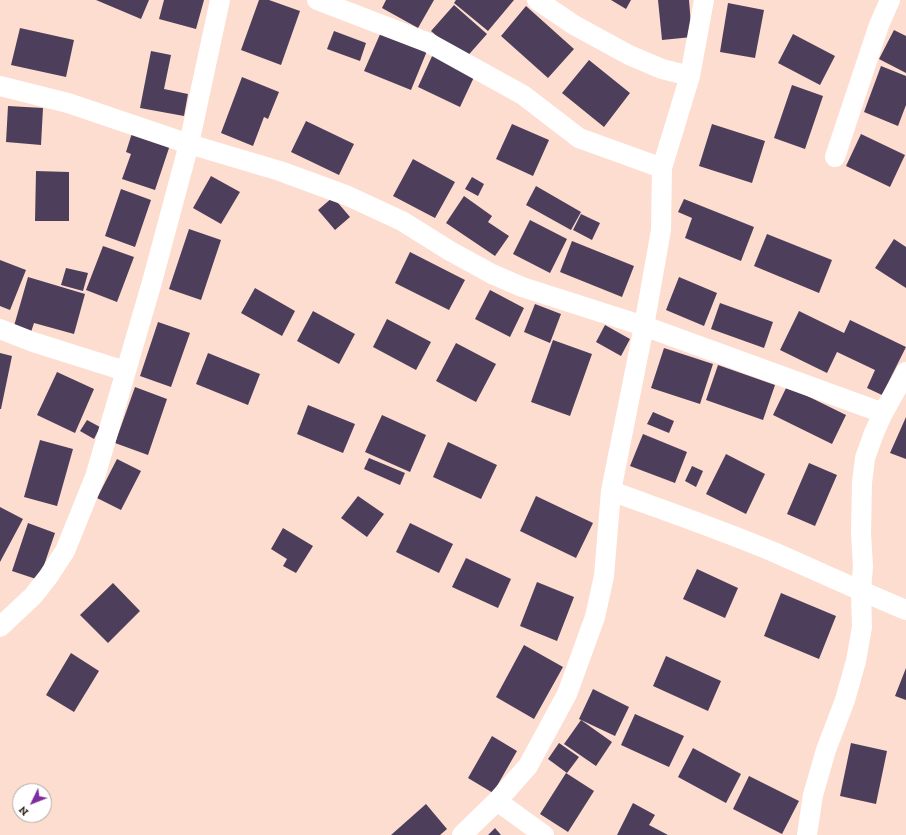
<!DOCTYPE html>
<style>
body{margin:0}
#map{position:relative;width:906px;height:835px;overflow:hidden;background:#fdddd0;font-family:"Zilla Slab",serif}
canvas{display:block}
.north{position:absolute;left:12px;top:783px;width:40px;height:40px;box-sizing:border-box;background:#fff;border:1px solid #afa9a6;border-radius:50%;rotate:227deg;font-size:11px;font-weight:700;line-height:16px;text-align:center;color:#362821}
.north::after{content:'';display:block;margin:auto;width:14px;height:18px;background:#7d2d9d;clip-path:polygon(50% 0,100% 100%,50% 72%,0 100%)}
</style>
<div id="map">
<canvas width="906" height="835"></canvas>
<div class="north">N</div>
</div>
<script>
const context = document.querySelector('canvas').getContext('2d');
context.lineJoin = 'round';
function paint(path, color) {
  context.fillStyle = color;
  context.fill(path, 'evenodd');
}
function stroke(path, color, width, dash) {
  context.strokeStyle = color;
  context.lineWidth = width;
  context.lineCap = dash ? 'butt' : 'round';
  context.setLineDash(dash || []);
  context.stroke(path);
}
paint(new Path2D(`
 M96 0H149L141 19Z
 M164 0H204L196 29 159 19Z
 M259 0H269L300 11 281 65 241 50Z
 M386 0H434L418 28 382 8Z
 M456 0H514L488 31 454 3Z
 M611 0H631L626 9Z
 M658 0H689L692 37 662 40Z
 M728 3 764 10 755 58 720 52Z
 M454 5 487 34 464 60 431 31Z
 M526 6 574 49 548 78 501 36Z
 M20 28 74 40 66 77 11 65Z
 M894 30 906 36V73L879 59Z
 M334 31 366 43 360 61 327 49Z
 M381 32 427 51 411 90 364 71Z
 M793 34 835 56 820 85 778 63Z
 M151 51 171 55 164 89 188 94 184 116 140 108Z
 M433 54 475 75 460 107 418 87Z
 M589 60 630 93 604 127 562 93Z
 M881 66 906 76V105L898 126 864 112Z
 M242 77 279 92 268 119 264 117 253 146 221 133Z
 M792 85 823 96 805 149 774 138Z
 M8 106 43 108 41 145 6 142Z
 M306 121 354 144 339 175 291 152Z
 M512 124 549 140 533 176 496 159Z
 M712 124 765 141 752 183 699 166Z
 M132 133 170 145 155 190 122 179 131 154 126 152Z
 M861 134 905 155 890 187 846 166Z
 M413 159 455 182 435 218 393 196Z
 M36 171 69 172V221H35Z
 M211 176 240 192 221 224 193 208Z
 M472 177 484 184 478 196 465 189Z
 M536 186 581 212 571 230 526 205Z
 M121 189 151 200 135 247 105 236Z
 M464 196 492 216 488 222 509 236 495 256 446 223Z
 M333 197 350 217 335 230 318 210Z
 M684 199 754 227 741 261 685 238 692 218 678 212Z
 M581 214 600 223 592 240 573 230Z
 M530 220 567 239 550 273 513 254Z
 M189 229 221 240 201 300 169 289Z
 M767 234 832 260 819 293 754 266Z
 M894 239 906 247V288L875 268Z
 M572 241 634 266 622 297 560 272Z
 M103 246 134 257 117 302 86 290Z
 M410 252 465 280 449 310 395 283Z
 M0 260 26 270 10 310 0 306Z
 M66 268 88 273 83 291 61 285Z
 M28 277 85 294 74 334 34 323 31 332 14 326Z
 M679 277 717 293 704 326 666 310Z
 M255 288 295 311 282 336 241 313Z
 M490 290 524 308 510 337 475 319Z
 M720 303 773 322 764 348 711 329Z
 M535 304 561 314 550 343 524 332Z
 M313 311 355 334 339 364 297 341Z
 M799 311 844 333 850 320 906 347 882 395 867 388 875 370 837 352 827 373 780 350Z
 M387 319 431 342 416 370 373 347Z
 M158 322 190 333 171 387 140 376Z
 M605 325 630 339 621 356 596 342Z
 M553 340 592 354 570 416 531 402Z
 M456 343 496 364 476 402 436 381Z
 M664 348 713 364 700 404 651 388Z
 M0 353 12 356 1 409H0Z
 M208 353 260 374 248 405 196 384Z
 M718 365 775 385 763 420 706 400Z
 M57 372 94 389 75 433 37 415Z
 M787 386 846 415 832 444 773 415Z
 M135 387 167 399 148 455 115 443Z
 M308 405 355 424 343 453 297 434Z
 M653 412 674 421 669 433 647 424Z
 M382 415 426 435 410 472 365 452Z
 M906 417V459L890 453Z
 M87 420 100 427 94 439 80 431Z
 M643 434 687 452 675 483 630 466Z
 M40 440 73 449 57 506 24 497Z
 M448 442 497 465 481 499 433 477Z
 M726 454 765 474 746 514 706 494Z
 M369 458 405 473 400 485 364 469Z
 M117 459 141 471 121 510 97 498Z
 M809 463 837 475 815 526 787 514Z
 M692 466 703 471 696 487 685 481Z
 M358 496 384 514 367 537 341 518Z
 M536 496 593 523 576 558 520 531Z
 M0 507 23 519 0 562Z
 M28 523 55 533 39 580 12 571Z
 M410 523 453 544 439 573 396 552Z
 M283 528 313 546 296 573 283 566 287 559 271 549Z
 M466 558 511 579 498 608 452 587Z
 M697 569 738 588 725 618 683 599Z
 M537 582 574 597 557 641 520 626Z
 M113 583 140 611 108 643 80 615Z
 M781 593 836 616 819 659 764 636Z
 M524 645 563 667 534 719 496 697Z
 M71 653 99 671 74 712 46 695Z
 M666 656 721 681 708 711 653 686Z
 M906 668V700L895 696Z
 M593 689 629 707 615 736 579 719Z
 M635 714 684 736 669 767 621 745Z
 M581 720 612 742 596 766 564 744Z
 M492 736 517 751 493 793 468 778Z
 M559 743 579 757 567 773 548 759Z
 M851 743 887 751 876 804 840 796Z
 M693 748 741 774 726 803 678 777Z
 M566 773 594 791 568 832 540 814Z
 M749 776 799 801 782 834 733 809Z
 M633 803 655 815 649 825 668 835H617Z
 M426 804 447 829 440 835H391Z
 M495 828 501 835H488Z`), '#4d3f5b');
stroke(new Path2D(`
 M317 0 429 43 523 95 579 138 662 168
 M537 0 574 25 629 55 662 69 690 76
 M0 86 68 103 189 144 280 171 348 196 402 221 450 251 492 274 522 287 644 326 883 413
 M835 157 879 25 890 0
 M0 329 33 342 125 371
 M611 491C666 511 722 530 776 553 819 572 862 592 906 610
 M0 627 33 596 48 577 65 551 95 477 152 282 189 144 220 0
 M497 801 544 835
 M462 835 497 801 528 766 567 694 595 617 604 576 611 491 644 326 661 230 662 168 690 76 704 0
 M807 835 813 795 826 750 845 700 856 661 862 627 861 592 863 566 861 533 862 483 865 458 874 433 883 413 906 372`), '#fff', 20);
</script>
